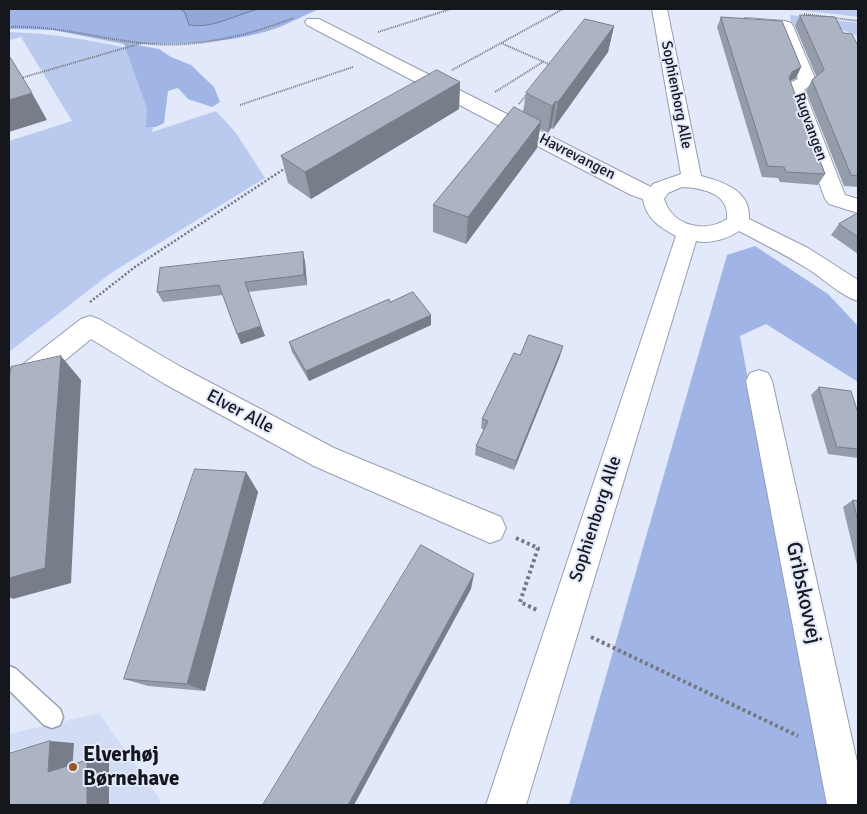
<!DOCTYPE html>
<meta charset="utf-8">
<style>
body{margin:0}
#map{position:relative;width:867px;height:814px;overflow:hidden;background:#e2e9fb;font-family:Signika,sans-serif}
canvas{display:block}
.frame{position:absolute;inset:0;border:10px solid #14171c;pointer-events:none}
</style>
<div id="map">
<canvas width="867" height="814"></canvas>
<div class="frame"></div>
</div>
<script>
const context = document.querySelector('canvas').getContext('2d');
context.lineJoin = 'round';
function paint(path, color) {
  context.fillStyle = color;
  context.fill(path, 'evenodd');
}
function stroke(path, color, width, dash) {
  context.strokeStyle = color;
  context.lineWidth = width;
  context.lineCap = dash ? 'butt' : 'round';
  context.setLineDash(dash || []);
  context.stroke(path);
}
function drawText(font, color, halo, rows, align = 'center') {
  context.font = font + ' Signika,sans-serif';
  context.lineWidth = 4;
  context.setLineDash([]);
  context.textBaseline = 'middle';
  context.strokeStyle = halo;
  context.fillStyle = color;
  for (const [text, x, y, turn = 0] of rows) {
    context.save();
    context.translate(x, y);
    context.rotate((+turn || 0) * Math.PI / 180);
    context.textAlign = isNaN(turn) ? turn : align;
    if (halo) context.strokeText(text, 0, 0);
    context.fillText(text, 0, 0);
    context.restore();
  }
}
paint(new Path2D(`
 M99 713 160 800 159 805H9V734Z`), '#d2ddf5');
paint(new Path2D(`
 M790 9H858V17L851 16Z
 M790 15 858 23V36L842 30 791 25Z
 M9 32C51 33 90 40 132 49L157 115 152 132 216 111 236 133 265 178 111 273 9 352V141L72 121 21 37 9 40Z`), '#bacaee');
paint(new Path2D(`
 M9 9H319C304 15 289 24 274 29 228 44 180 44 132 44L159 49 171 57 191 65 214 87 220 102 212 107 188 99 178 88 168 91 164 123 156 127H146L147 108 124 44 53 30 9 29Z
 M755 246 828 294 858 326V382L766 324 740 336 827 805H569L727 255Z`), '#a0b5e5');
const water = new Path2D(`
 M181 9H260C235 14 215 29 189 25L185 13Z`);
paint(water, '#94a8d7');
stroke(water, '#6e7c9f', 1);
const service = new Path2D(`
 M9 666 16 669 60 709 63 717 60 725 52 728 44 725 9 690Z`);
const minor = new Path2D(`
 M652 9H667L701 176C724 182 751 191 749 219L808 248 858 280V301C841 296 824 279 808 269 786 255 762 243 739 231 727 239 711 244 696 241L526 805H486L676 236C659 227 646 218 643 199L631 195 307 25 305 22 307 19H319L651 187 653 184 681 174ZM682 187C702 188 730 193 727 219 705 233 673 227 664 199L668 193Z
 M746 18 785 21 791 23 793 26 816 81 804 90 845 195 858 199V213L829 204 825 199 785 88 788 84 798 79 779 30 740 26 738 23 740 20Z
 M90 316 99 319 181 367 334 448 501 517 506 528 501 539 490 543 314 466 163 383 91 339 19 398 9 401V375L81 319Z
 M759 370 768 373 772 381 858 766V805H827L746 381 750 373Z`);
stroke(service, '#979eae', 3);
stroke(minor, '#979eae', 2);
stroke(new Path2D(`
 M804 14 858 21
 M9 27C54 25 96 38 141 43 192 49 245 37 293 18
 M378 32 451 9
 M501 43 551 65
 M452 70 563 9
 M21 78 142 43
 M495 92 543 62
 M519 104 528 93
 M240 105 353 67`), '#737883', 2, [1, 1]);
stroke(new Path2D(`
 M90 302 135 267 287 167`), '#737883', 2.5, [2, 2]);
stroke(new Path2D(`
 M516 538 538 548 520 602 537 610
 M591 637 798 736`), '#737883', 4, [3, 3]);
paint(service, '#fff');
paint(minor, '#fff');
paint(new Path2D(`
 M800 15 843 33 858 46V187L844 186 806 91 812 80 816 76 795 26Z
 M721 17 801 67 796 78 790 81 825 174 818 185 780 182 778 178 762 177 717 27Z
 M614 26 608 52 553 129 551 128 548 133 540 129 537 148 466 244 433 232V205L523 112 526 93Z
 M460 82 459 109 311 199 288 183 281 156Z
 M858 213V254L831 235 839 224Z
 M303 252 305 262 307 285 248 292 265 336 241 344 223 295 163 302 157 292Z
 M390 302 431 315V325L309 381 292 352 289 342Z
 M520 355 560 356 514 470 475 455 476 446 484 430 481 428 482 419Z
 M819 387 858 413V458L828 454 811 395Z
 M246 472 258 492 205 691 148 686 124 679Z
 M853 500 858 501V569L843 507Z`), '#949ba9');
paint(new Path2D(`
 M614 26 608 52 553 129 558 102Z
 M801 67 796 78 786 83 792 72Z
 M460 82 459 109 311 199 305 172Z
 M32 93 47 120 9 132V100Z
 M556 101 551 128 548 133 552 106Z
 M541 121 537 148 466 244 468 217Z
 M303 252 305 262 307 285 304 275Z
 M431 315V325L309 381 306 371Z
 M261 326 265 336 241 344 237 334Z
 M563 346 560 356 514 470 516 461Z
 M61 356 81 380 71 583 13 599 9 597V578Z
 M246 472 258 492 205 691 187 684Z
 M474 574 471 589 354 805H348Z
 M50 741 74 743 72 773 48 772Z
 M87 760 109 762V805H87Z`), '#787e89');
const building = new Path2D(`
 M800 15 835 17 843 33 852 34 858 46V76H857L858 79V176L851 175 812 80 824 70Z
 M721 17 782 21 801 67 792 72 789 78 825 174 786 172 784 167 768 166Z
 M585 19 614 26 558 102 556 101 552 106 526 93Z
 M9 57H10L32 93 9 100Z
 M437 70 460 82 305 172 281 156Z
 M514 107 541 121 468 217 433 205 512 109Z
 M858 213V237L839 224Z
 M303 252 304 275 245 282 261 326 237 334 219 285 157 292 160 268Z
 M413 292 431 315 306 371 289 342 389 299 390 302Z
 M529 335 563 346 516 461 476 446 488 421 482 419 514 353 520 355Z
 M61 356 45 568 9 578V380L11 367Z
 M819 387 851 391 858 413V449L837 447Z
 M195 469 246 472 187 684 124 679Z
 M853 500 858 501V520Z
 M421 545 474 574 348 805H263Z
 M50 741 48 772 87 760V805H9V754Z`);
paint(building, '#acb4c4');
stroke(building, '#787e89', 1);
for (const [x, y, r, color] of [
 [73,767,5,"#995823"]
]) {
  const dot = new Path2D();
  dot.arc(x, y, r, 0, 2 * Math.PI);
  context.fillStyle = color;
  context.fill(dot);
  stroke(dot, '#e2e9fb', 2);
}
drawText('15px', '#14171c', '#e2e9fb', [
 ["Sophienborg Alle",676,95,79],
 ["Rugvangen",810,127,70],
 ["Havrevangen",577,157,27]
]);
drawText('18px', '#14171c', '#e2e9fb', [
 ["Elver Alle",240,412,28],
 ["Sophienborg Alle",596,519,-72]
]);
drawText('21px', '#14171c', '#e2e9fb', [
 ["Gribskovvej",803,593,78]
]);
drawText('bold 21px', '#14171c', '#e2e9fb', [
 ["Elverhøj",83,755],
 ["Børnehave",83,779]
], 'left');
</script>
